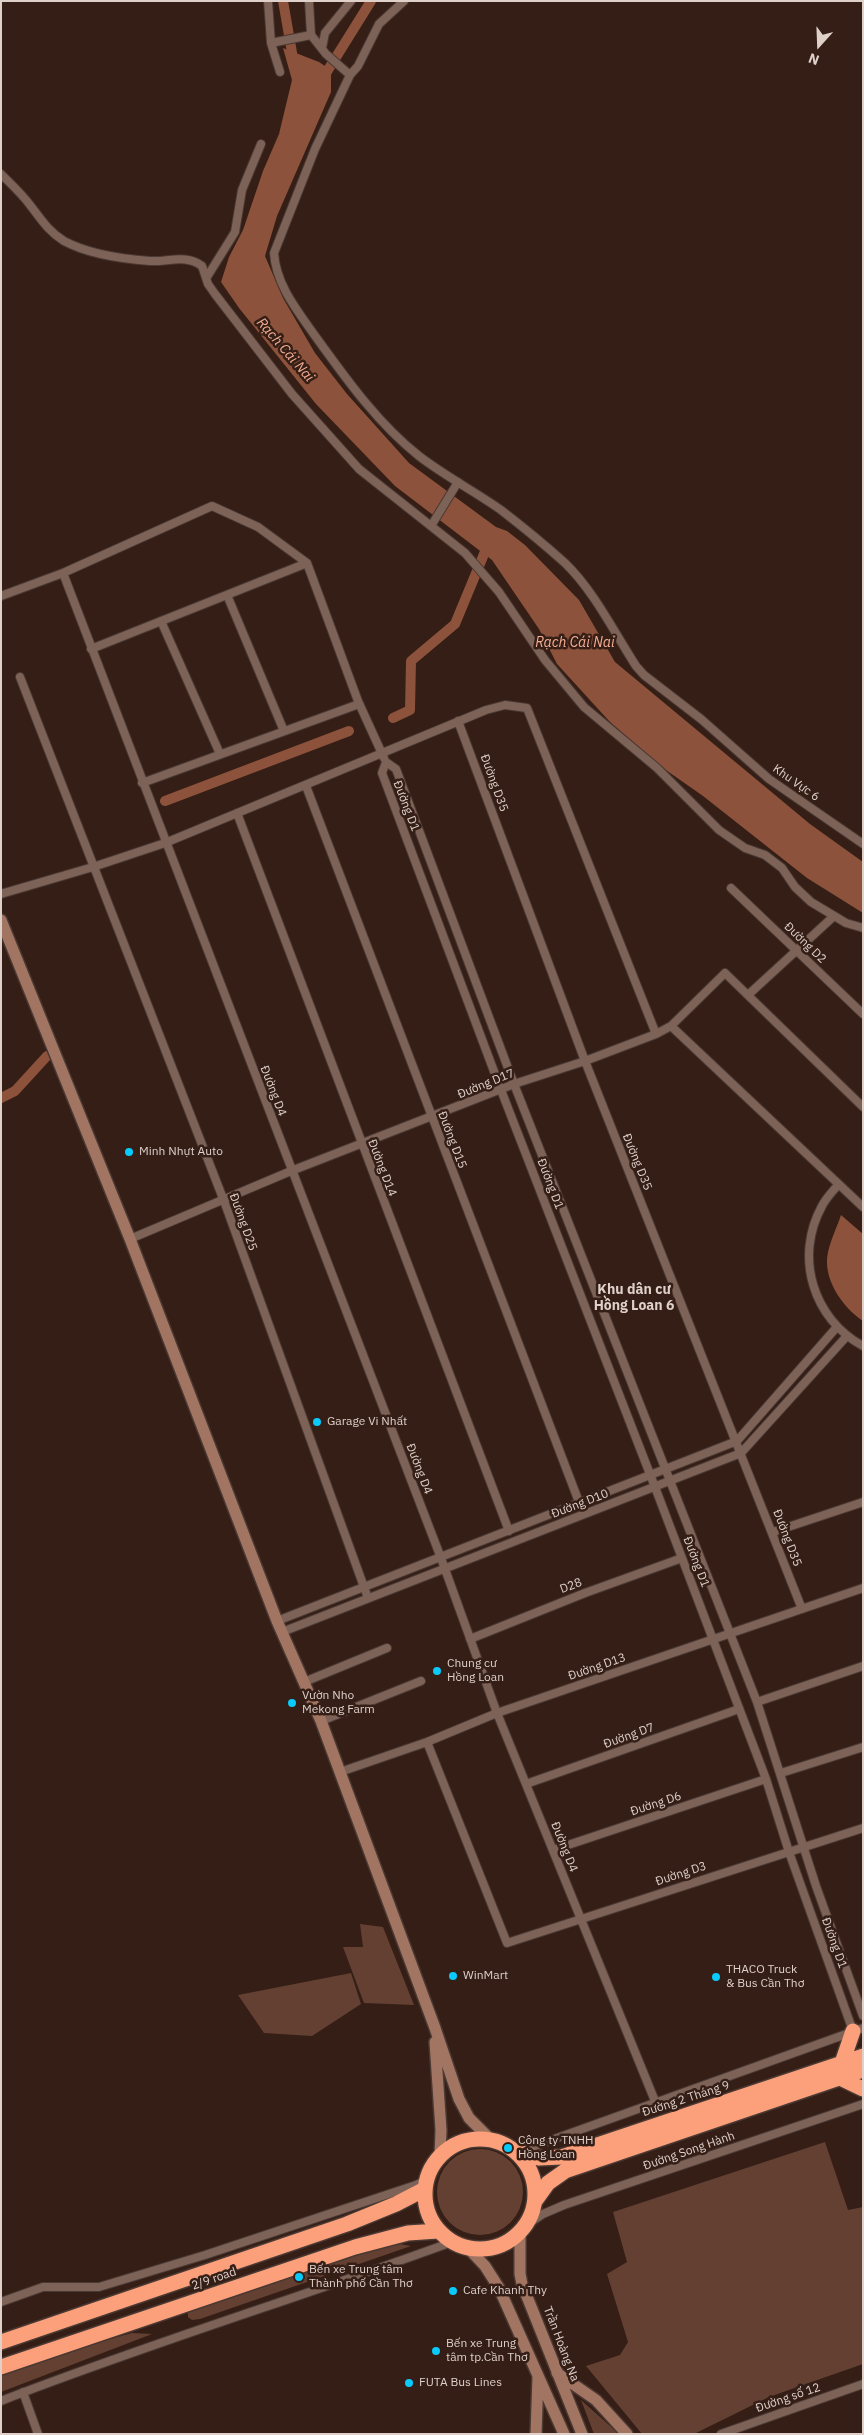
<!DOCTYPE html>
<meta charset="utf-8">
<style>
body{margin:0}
#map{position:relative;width:864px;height:2435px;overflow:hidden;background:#341e16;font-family:"IBM Plex Sans",sans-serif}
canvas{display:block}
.frame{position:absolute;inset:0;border:2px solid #dfd0ca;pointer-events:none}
.north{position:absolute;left:794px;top:20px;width:50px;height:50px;-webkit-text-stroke:4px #341e16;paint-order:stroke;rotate:200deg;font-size:14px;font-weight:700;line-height:20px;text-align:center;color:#dfd0ca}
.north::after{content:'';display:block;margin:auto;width:18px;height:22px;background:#dfd0ca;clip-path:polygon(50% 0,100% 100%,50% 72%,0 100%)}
</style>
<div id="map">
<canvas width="864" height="2435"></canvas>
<div class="frame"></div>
<div class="north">N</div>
</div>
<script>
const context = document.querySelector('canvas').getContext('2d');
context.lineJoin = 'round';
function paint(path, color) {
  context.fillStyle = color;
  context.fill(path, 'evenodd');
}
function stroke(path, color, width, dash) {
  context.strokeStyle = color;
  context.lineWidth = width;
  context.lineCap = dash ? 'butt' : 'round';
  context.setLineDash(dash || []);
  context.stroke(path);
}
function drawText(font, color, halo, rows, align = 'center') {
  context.font = font + ' "IBM Plex Sans",sans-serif';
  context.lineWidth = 5;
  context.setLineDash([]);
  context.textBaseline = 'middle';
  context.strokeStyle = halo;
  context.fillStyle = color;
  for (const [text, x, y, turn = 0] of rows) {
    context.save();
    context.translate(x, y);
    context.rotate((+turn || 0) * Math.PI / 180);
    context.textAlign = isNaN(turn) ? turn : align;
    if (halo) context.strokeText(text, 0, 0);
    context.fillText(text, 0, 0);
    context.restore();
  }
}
paint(new Path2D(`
 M360 1924 383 1927 414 2005 364 2003 343 1947H363Z
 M351 1973 361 2004 312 2036 264 2033 238 1995Z
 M825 2142 848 2210 863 2207V2364L769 2397 694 2434H642L586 2366 620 2355 628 2342 607 2274 627 2262 613 2212Z
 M437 2192a43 43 0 1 1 86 0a43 43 0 1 1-86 0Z
 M394 2243 411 2246 200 2319 192 2320 188 2317V2312L192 2308 372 2247Z
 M132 2333 152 2334 1 2392V2372L35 2360Z
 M581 2400 619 2434H594Z`), '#634032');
paint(new Path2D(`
 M283 48 319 62 331 70V92L277 216 265 256 283 298 315 353 347 394 409 463 496 527 507 531 525 545 579 600 615 662 810 824 863 862V913L807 878 703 796 663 768 610 722 557 664 539 629 492 560 395 486 316 404 239 308 221 282 229 257 243 230 263 171 279 134 292 80Z
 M841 1215 863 1234V1321C842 1307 822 1278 828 1252 831 1239 837 1227 841 1215Z`), '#8c523b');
stroke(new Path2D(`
 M283 1 294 64
 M323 78 371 1
 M393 718 410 710 411 661 455 624 489 542
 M165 801 349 731
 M1 1098 15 1091 47 1056`), '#8c523b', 10);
const street = new Path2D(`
 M268 1 271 43 280 72
 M309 1 311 35
 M404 1 379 24 358 66 350 75 315 149 274 253C276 284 296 309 313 333 344 376 377 423 419 456 445 476 474 491 501 510 523 527 545 545 565 563 594 591 614 632 636 666L644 675 701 719 769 779 863 844
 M271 43 311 35 326 54 350 75
 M322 48 325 33 351 1
 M1 174C11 184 22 194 30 205 41 219 48 231 64 241 88 254 123 259 150 261 168 262 186 254 202 266L208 284 215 294 292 394 359 469 465 553 499 592 545 660 584 707 657 768 719 830 745 848 765 855 782 868 795 887 811 902 846 923 863 928
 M207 277 235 232 242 190 261 144
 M431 526 458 482
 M63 573 441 1558 497 1713 655 2101
 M227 595 284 731
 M1 596 63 573 212 506 258 527 307 563 358 701 384 758
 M161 621 220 754
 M91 649 307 563
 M20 677 224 1201 368 1598
 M458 721 585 1061 802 1609
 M142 783 359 704
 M306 786 579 1502
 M237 813 509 1531
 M731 888 863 1014
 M1 894 93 867 165 843 486 710 505 705 527 708 656 1034
 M748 995 834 916
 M671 1026 863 1207
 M838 1185C833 1191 826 1198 822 1206 794 1257 813 1319 863 1346
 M130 1239 291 1171 514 1084 585 1061 656 1034 671 1026 725 973 863 1107
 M773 1532 863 1502
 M277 1621 737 1441 836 1328
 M282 1632 741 1453 846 1337
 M470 1639 585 1593 682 1558
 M304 1682 387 1648
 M757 1702 863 1666
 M321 1721 421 1681
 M427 1742 507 1943 863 1828
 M340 1772 427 1742 497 1713 863 1588
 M781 1773 863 1747
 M526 1784 739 1709
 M553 1850 766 1779
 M853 2031 789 1852 766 1779 655 1487 501 1090 382 773 386 762 396 769 514 1084 757 1702 816 1886 863 2016
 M521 2151 863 2028
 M525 2226 543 2214 564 2205 863 2104
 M1 2302 43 2287H99L205 2255 416 2185 426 2180
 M23 2392 38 2434
 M1 2401C150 2343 302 2297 452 2242
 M721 2434 863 2384`);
const secondary = new Path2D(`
 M1 920 130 1239 277 1621 321 1721 435 2028 459 2099 469 2118 491 2140
 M435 2042 441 2130 440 2156
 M520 2233V2274L522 2284 582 2434
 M469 2249 485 2266 499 2288 564 2434
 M557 2373 596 2400 627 2434
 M536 2434 538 2377`);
const highway = new Path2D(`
 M842 2063 853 2031
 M840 2078 863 2089
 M425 2194a55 55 0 1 1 110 0a55 55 0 1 1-110 0Z
 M517 2152 539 2158 561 2157 863 2056
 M535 2201 548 2183 565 2171 863 2070
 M1 2342 347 2224 396 2204 425 2189
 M1 2367 355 2247 408 2233 438 2231`);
stroke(street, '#4a3832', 10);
stroke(secondary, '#4a3832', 14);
stroke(highway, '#4a3832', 18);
stroke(street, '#7c6257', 8);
stroke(secondary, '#a27562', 11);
stroke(highway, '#fca07b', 15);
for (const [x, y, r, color] of [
 [129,1152,5,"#09cafa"],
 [317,1422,5,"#09cafa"],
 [437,1671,5,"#09cafa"],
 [292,1703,5,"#09cafa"],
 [453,1976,5,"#09cafa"],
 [716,1977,5,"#09cafa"],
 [508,2148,5,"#09cafa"],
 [299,2277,5,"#09cafa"],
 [453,2291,5,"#09cafa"],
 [436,2351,5,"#09cafa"],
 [409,2383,5,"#09cafa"]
]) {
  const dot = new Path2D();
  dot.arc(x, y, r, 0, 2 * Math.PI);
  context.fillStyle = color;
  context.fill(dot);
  stroke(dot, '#341e16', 2);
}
drawText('12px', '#dfd0ca', '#341e16', [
 ["Đường D35",494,783,70],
 ["Khu Vực 6",796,783,35],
 ["Đường D1",406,806,69],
 ["Đường D2",805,943,44],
 ["Đường D17",486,1084,-22],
 ["Đường D4",273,1091,69],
 ["Đường D15",452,1140,69],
 ["Đường D35",637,1162,68],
 ["Đường D14",382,1168,69],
 ["Đường D1",550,1184,69],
 ["Đường D25",243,1222,70],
 ["Đường D4",419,1469,69],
 ["Đường D10",580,1504,-21],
 ["Đường D35",787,1538,69],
 ["Đường D1",696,1562,69],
 ["D28",571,1586,-21],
 ["Đường D13",597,1667,-19],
 ["Đường D7",629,1736,-20],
 ["Đường D6",656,1804,-18],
 ["Đường D4",564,1847,68],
 ["Đường D3",681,1874,-18],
 ["Đường D1",834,1943,70],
 ["Đường 2 Tháng 9",686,2099,-18],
 ["Đường Song Hành",689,2151,-19],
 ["2/9 road",214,2279,-19],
 ["Trần Hoàng Na",561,2344,69],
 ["Đường số 12",788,2398,-19]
]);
drawText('12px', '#dfd0ca', '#341e16', [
 ["Minh Nhựt Auto",139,1152],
 ["Garage Vi Nhất",327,1422],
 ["Chung cư",447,1664],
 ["Hồng Loan",447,1678],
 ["Vườn Nho",302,1696],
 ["Mekong Farm",302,1710],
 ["THACO Truck",726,1970],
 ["& Bus Cần Thơ",726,1984],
 ["WinMart",463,1976],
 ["Công ty TNHH",518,2141],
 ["Hồng Loan",518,2155],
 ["Bến xe Trung tâm",309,2270],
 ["Thành phố Cần Thơ",309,2284],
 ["Cafe Khanh Thy",463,2291],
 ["Bến xe Trung",446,2344],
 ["tâm tp.Cần Thơ",446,2358],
 ["FUTA Bus Lines",419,2383]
], 'left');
drawText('italic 14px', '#f5ae92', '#341e16', [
 ["Rạch Cái Nai",285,350,49],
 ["Rạch Cái Nai",575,643]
]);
drawText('bold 14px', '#dfd0ca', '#341e16', [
 ["Khu dân cư",634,1290],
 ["Hồng Loan 6",634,1306]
]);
</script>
